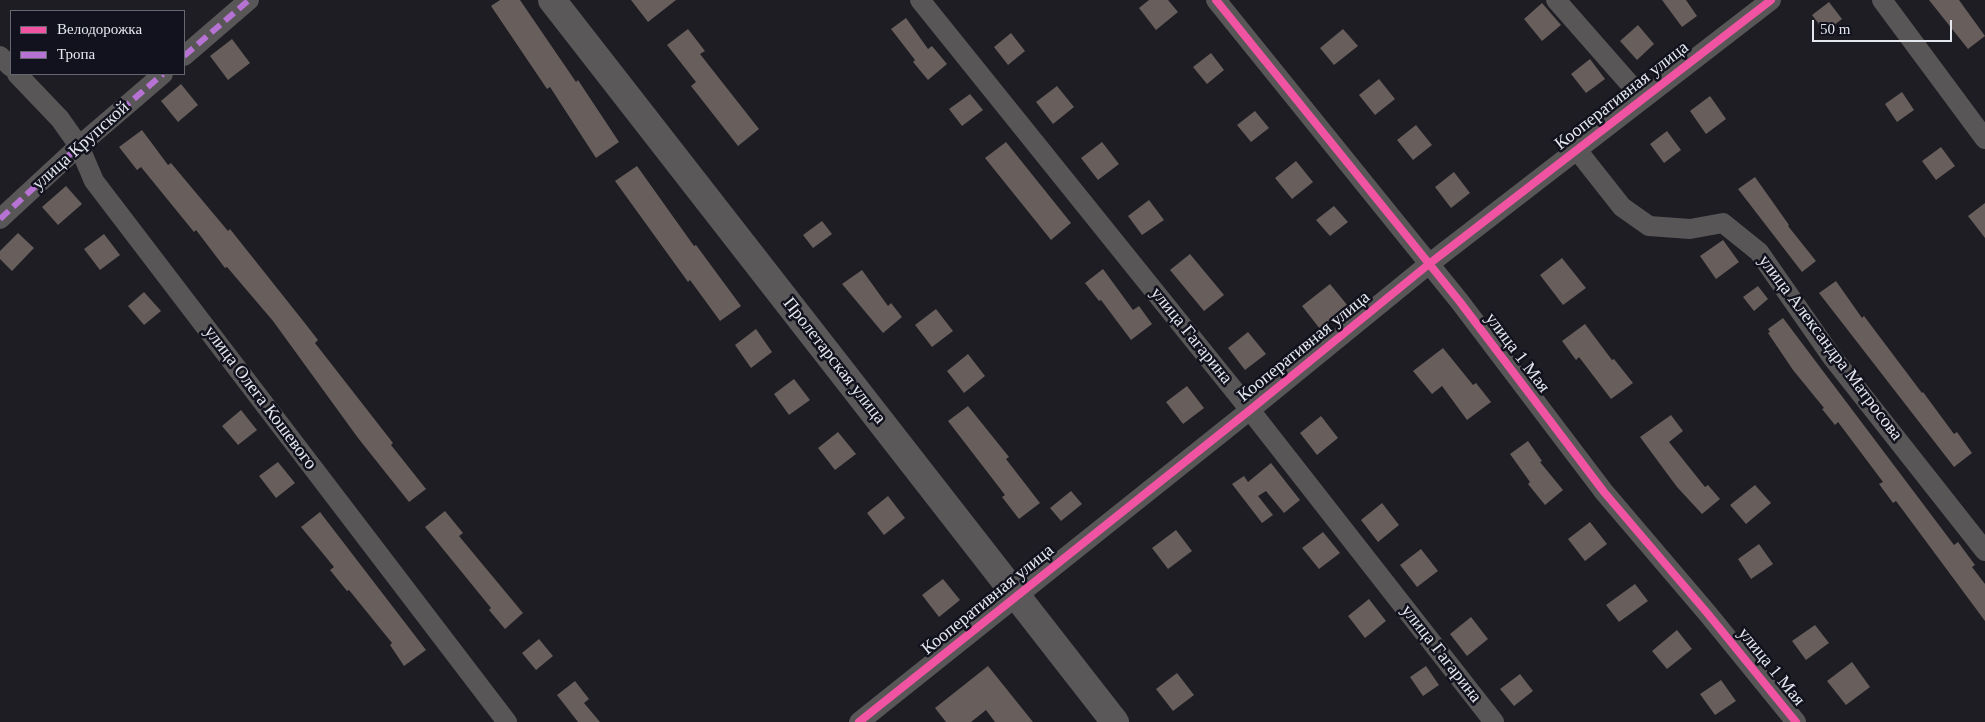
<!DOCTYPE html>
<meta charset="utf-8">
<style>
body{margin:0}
#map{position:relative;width:1985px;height:722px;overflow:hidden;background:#1d1d23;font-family:"Times New Roman",serif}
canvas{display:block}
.legend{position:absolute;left:10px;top:10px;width:175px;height:65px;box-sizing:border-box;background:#11121d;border:1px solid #666771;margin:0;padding:6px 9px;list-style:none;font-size:15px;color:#e5e7ef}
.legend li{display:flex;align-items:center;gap:10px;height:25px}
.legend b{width:25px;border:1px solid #666771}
.scale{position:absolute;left:1812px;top:20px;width:140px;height:22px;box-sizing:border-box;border:2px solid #e5e7ef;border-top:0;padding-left:6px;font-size:15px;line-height:18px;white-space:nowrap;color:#e5e7ef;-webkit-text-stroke:4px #11121d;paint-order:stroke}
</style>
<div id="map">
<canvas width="1985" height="722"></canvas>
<ul class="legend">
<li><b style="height:6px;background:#f153a3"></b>Велодорожка</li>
<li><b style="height:6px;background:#b673d3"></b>Тропа</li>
</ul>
<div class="scale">50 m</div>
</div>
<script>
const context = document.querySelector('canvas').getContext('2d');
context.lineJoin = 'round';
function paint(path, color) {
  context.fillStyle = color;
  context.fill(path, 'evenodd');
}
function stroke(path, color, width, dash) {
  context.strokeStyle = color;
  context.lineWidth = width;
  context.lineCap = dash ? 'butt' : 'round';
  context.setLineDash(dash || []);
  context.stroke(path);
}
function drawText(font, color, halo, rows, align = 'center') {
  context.font = font + ' "Times New Roman",serif';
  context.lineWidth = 5;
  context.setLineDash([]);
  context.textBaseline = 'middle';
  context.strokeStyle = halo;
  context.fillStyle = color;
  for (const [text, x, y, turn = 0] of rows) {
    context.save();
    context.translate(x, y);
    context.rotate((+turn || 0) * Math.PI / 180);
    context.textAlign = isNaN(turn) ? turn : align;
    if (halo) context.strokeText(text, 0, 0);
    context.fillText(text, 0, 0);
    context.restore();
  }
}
paint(new Path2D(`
 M500 0H520L576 82 578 80 619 142 596 158 550 87 547 89 491 6Z
 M631 0H676L648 22Z
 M1149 0H1168L1178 12 1156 30 1139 8Z
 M1662 0H1686L1697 16 1682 27Z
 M1929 0H1959L1985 36 1968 49Z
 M1829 2 1842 19 1825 32 1812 15Z
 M1542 3 1561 25 1542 41 1524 19Z
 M906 18 928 49 932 46 947 64 928 80 913 62 915 60 891 29Z
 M1638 25 1654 44 1637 60 1620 41Z
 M688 29 705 51 700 54 759 129 738 146 691 86 696 82 667 45Z
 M1343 29 1358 46 1334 65 1320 48Z
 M1011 33 1025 51 1008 65 994 47Z
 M232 39 250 63 228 80 210 56Z
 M1211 53 1224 70 1207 84 1193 67Z
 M1590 59 1605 79 1586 93 1571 74Z
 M1379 79 1395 99 1375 115 1359 95Z
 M181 84 198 105 178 122 161 101Z
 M1057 86 1074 107 1053 124 1036 102Z
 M1902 92 1914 110 1897 122 1885 104Z
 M970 94 983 110 962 126 949 109Z
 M1710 96 1726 119 1706 134 1690 111Z
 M1255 111 1269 128 1251 142 1237 125Z
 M1416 125 1432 145 1413 160 1397 140Z
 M142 130 168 165 171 163 228 231 230 229 304 322 318 340 315 343 393 443 391 445 426 489 409 502 358 438 273 321 227 267 225 268 196 230 194 232 141 167 137 170 119 147Z
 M1667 131 1681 150 1664 163 1650 144Z
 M1006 142 1071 223 1051 240 985 158Z
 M1102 142 1119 164 1098 180 1081 158Z
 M1941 147 1955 166 1936 180 1922 161Z
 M1296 161 1313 182 1292 199 1275 178Z
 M637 166 694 246 696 245 741 306 720 321 690 280 688 282 615 181Z
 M1454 172 1470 193 1451 208 1435 187Z
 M1755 177 1789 225 1788 226 1816 261 1802 272 1738 189Z
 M66 186 82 204 58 225 42 207Z
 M1149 200 1164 220 1142 235 1128 216Z
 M1985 203V238L1968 216Z
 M1334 206 1348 222 1330 236 1316 220Z
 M822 221 832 234 813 248 803 235Z
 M18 233 34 248 12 271 0 259V251Z
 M104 234 120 255 100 270 84 249Z
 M1723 240 1739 262 1716 279 1700 256Z
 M1190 254 1224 295 1204 311 1170 270Z
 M1562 258 1586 288 1563 305 1540 275Z
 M1103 269 1133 310 1139 306 1152 324 1131 340 1101 300 1099 301 1085 283Z
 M862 270 888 306 891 303 902 317 883 333 842 284Z
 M1836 281 1862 318 1864 316 1922 393 1923 392 1954 434 1957 432 1972 453 1954 467 1819 293Z
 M1330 284 1348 306 1320 329 1302 306Z
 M1758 286 1768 299 1754 311 1743 297Z
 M144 292 161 311 144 325 128 306Z
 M936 309 953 331 932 347 915 325Z
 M1783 318 1954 545 1958 542 1975 565 1972 567 1985 584V621L1896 501 1893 503 1879 484 1883 482 1838 422 1835 425 1822 409 1824 408 1793 370 1768 333 1770 332 1768 329Z
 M1585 324 1612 360 1614 359 1633 383 1611 399 1579 357 1576 360 1562 341Z
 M756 329 772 352 751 368 735 345Z
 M1248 332 1266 354 1245 370 1228 348Z
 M1443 348 1473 385 1476 383 1491 402 1467 420 1442 386 1432 394 1413 371Z
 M968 354 985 376 964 393 947 371Z
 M794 379 810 400 789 415 774 394Z
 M1187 386 1204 408 1183 424 1166 402Z
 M968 406 1009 457 1006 459 1040 503 1019 519 1002 497 1005 495 948 421Z
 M241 410 257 430 238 445 222 426Z
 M1671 415 1683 431 1669 442 1705 487 1708 485 1720 499 1702 514 1677 487 1640 437Z
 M1321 416 1338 438 1317 455 1300 433Z
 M838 432 856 454 835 470 818 448Z
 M1528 441 1542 461 1540 462 1563 490 1545 505 1528 484 1530 482 1510 454Z
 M278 462 295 483 276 498 259 476Z
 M1271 463 1300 500 1284 513 1266 491 1258 496 1273 515 1262 523 1232 484 1244 476 1248 482Z
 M1755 485 1771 503 1746 524 1730 505Z
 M1071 491 1082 504 1061 521 1050 508Z
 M888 496 905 518 884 535 867 513Z
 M1382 503 1399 525 1378 542 1361 520Z
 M445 511 463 533 459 536 523 613 505 629 489 610 491 608 425 527Z
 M320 512 426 650 404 666 390 645 392 643 349 590 347 591 330 570 334 567 301 527Z
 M1590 522 1607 544 1585 561 1568 539Z
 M1176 530 1192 551 1168 569 1152 548Z
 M1323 532 1340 553 1319 569 1302 548Z
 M1759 544 1773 564 1751 579 1738 559Z
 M1421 549 1438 571 1417 587 1400 565Z
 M943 579 960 600 939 617 922 595Z
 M1635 584 1648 601 1619 622 1606 605Z
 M1369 599 1386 621 1365 638 1348 616Z
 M1471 617 1488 639 1467 656 1450 634Z
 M1815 625 1829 643 1806 660 1792 641Z
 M1677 630 1692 649 1667 669 1652 651Z
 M539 639 553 656 536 670 522 653Z
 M1852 662 1870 687 1846 705 1827 681Z
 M988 666 1033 722H995L986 710 971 722H946L935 708Z
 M1426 666 1439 685 1423 696 1410 677Z
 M1177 673 1194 695 1173 711 1156 689Z
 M1520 674 1533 691 1514 706 1500 689Z
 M1721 680 1736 701 1715 715 1700 694Z
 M575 681 589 699 584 703 600 722H578L557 695Z`), '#685e5c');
stroke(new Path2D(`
 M920 0 1250 410 1494 722
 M1216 0 1460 302 1604 492 1708 614 1796 722
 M1556 0 1643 99
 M1882 0 1985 139
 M0 56 11 67
 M184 56 249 0
 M17 74 60 119 79 146 94 181 507 722
 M1577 150 1622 207 1649 226 1690 229 1723 223 1759 252 1832 357 1985 551
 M0 219 79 146 163 74
 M859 722 1250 410 1429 264 1771 0`), '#585656', 20);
stroke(new Path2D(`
 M552 0 1115 722`), '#5a5859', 28);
stroke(new Path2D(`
 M184 56 249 0
 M0 219 79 146 163 74`), '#b673d3', 6, [12, 6]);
stroke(new Path2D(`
 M1216 0 1460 302 1604 492 1708 614 1796 722
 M859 722 1250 410 1429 264 1771 0`), '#f153a3', 8);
drawText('18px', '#e5e7ef', '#11121d', [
 ["Кооперативная улица",1622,96,-38],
 ["улица Крупской",81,146,-42],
 ["улица Гагарина",1191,336,51],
 ["Кооперативная улица",1304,347,-39],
 ["улица Александра Матросова",1830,348,53],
 ["улица 1 Мая",1517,353,53],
 ["Пролетарская улица",834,361,52],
 ["улица Олега Кошевого",260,398,53],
 ["Кооперативная улица",988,600,-39],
 ["улица Гагарина",1441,654,52],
 ["улица 1 Мая",1771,667,51]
]);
</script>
